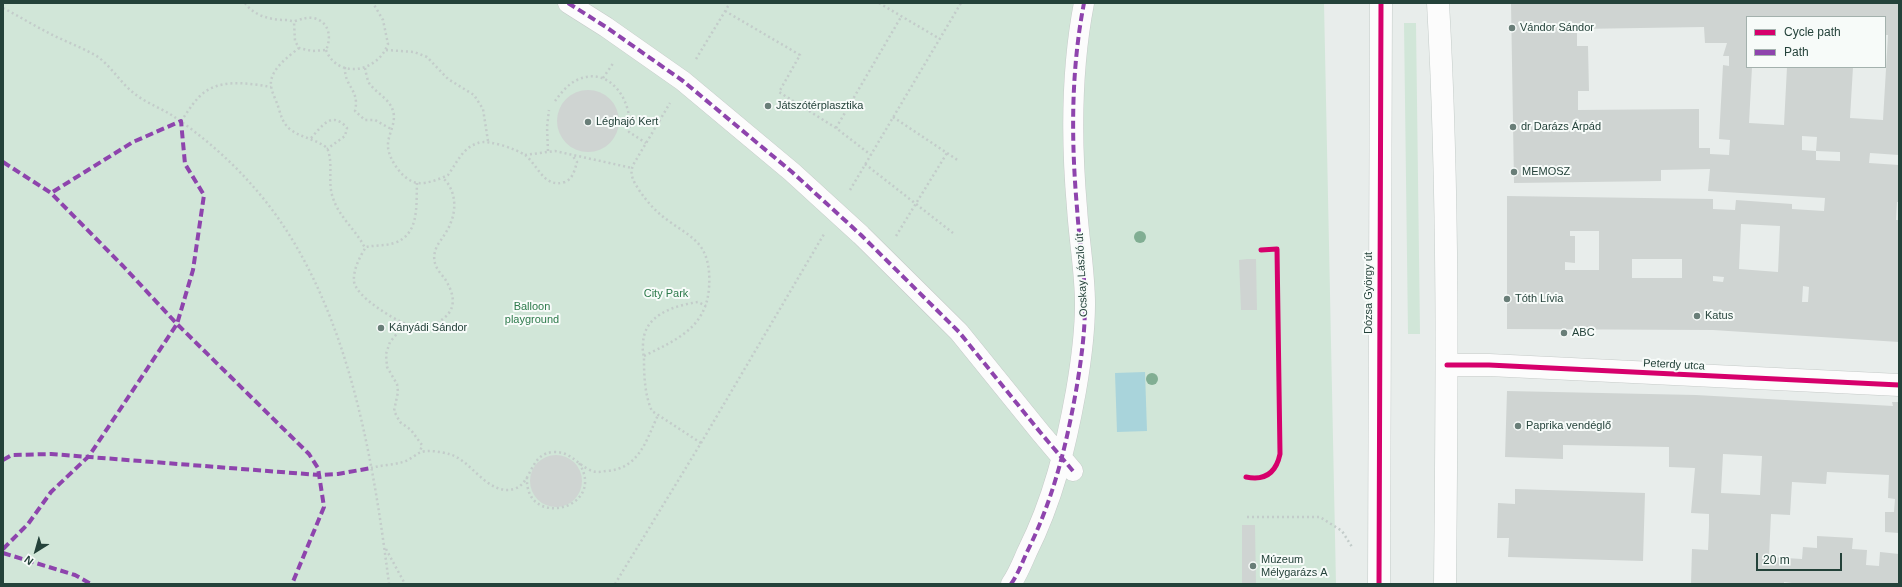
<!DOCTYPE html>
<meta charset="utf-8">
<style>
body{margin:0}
#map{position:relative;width:1902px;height:587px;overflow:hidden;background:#e8edeb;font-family:Arial,sans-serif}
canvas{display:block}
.frame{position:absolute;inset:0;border:4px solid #24423a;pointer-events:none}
.legend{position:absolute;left:1746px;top:16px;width:140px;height:52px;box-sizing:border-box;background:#f7fbf9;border:1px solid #a3b1ad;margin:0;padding:5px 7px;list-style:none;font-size:12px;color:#24423a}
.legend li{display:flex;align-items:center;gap:8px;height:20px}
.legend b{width:20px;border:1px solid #a3b1ad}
.north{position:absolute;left:16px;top:531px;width:40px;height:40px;-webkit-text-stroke:3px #f7fbf9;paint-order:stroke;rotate:217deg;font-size:11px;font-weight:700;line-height:16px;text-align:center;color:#24423a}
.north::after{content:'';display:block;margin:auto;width:14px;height:18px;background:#24423a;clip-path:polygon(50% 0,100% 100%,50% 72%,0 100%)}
.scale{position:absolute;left:1756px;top:553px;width:86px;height:18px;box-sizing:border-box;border:2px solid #24423a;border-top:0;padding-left:5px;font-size:12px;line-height:14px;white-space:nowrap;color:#24423a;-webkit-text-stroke:3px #f7fbf9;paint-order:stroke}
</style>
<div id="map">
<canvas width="1902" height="587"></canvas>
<div class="frame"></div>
<ul class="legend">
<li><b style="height:5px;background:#d6006c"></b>Cycle path</li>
<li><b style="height:5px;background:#8e44ad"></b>Path</li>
</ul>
<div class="north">N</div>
<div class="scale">20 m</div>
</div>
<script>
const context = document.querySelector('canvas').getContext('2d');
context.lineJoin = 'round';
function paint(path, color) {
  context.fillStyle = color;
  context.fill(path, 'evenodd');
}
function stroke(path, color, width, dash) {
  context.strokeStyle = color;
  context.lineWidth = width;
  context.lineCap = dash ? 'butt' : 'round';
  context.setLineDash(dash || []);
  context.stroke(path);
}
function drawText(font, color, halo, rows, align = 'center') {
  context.font = font + ' Arial,sans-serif';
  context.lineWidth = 4;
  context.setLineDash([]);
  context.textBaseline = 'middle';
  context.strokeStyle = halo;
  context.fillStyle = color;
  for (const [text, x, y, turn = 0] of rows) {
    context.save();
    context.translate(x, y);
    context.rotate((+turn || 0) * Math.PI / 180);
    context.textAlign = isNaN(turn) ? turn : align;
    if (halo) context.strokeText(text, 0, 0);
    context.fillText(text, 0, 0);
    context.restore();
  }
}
paint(new Path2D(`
 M3 3H1324L1336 584H3Z
 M1404 23H1416L1420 334H1408Z`), '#d1e6d8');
paint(new Path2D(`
 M1145 372 1147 431 1117 432 1115 373Z`), '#a9d4db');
paint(new Path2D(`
 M1511 3H1899V155L1870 153 1869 163 1899 165V202H1897L1896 220H1899V342L1713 330 1507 329V196L1713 199V209L1735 210 1736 200 1792 204V209L1824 211 1825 198 1708 191 1710 169 1661 170V181L1514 183ZM1747 17H1885V35H1888L1883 120 1850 118 1853 67H1787L1784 125 1749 123 1752 67H1747ZM1704 27 1705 43H1727L1723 56H1729V66L1723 65 1719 139 1730 140 1729 155 1710 154V148H1699V109L1578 110V91H1589L1588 46H1577V29ZM1802 136 1817 137 1816 151 1840 152V161L1816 160V151L1802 150ZM1741 224 1780 226 1778 272 1739 269ZM1570 231H1599V270H1565V262L1575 263V236H1570ZM1632 259H1682V278H1632ZM1713 276 1724 277 1723 282 1713 281ZM1803 286 1809 287 1808 302H1802Z
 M557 121a31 31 0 1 1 62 0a31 31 0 1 1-62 0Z
 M1247 259H1256L1257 310H1241L1239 260Z
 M1507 391 1696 395 1893 406 1892 402H1899V533L1885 532V512H1894L1895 499 1888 498 1889 475 1827 472 1826 484 1792 482 1790 515 1771 514 1769 557 1802 559 1803 547 1817 548V536L1853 538 1852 549 1867 550 1866 565 1879 566 1880 552 1899 554V584H1800L1784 582V584H1691L1692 549 1708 550 1709 526V514L1691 513 1695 468 1669 467V447L1563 445V459L1505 457ZM1723 454 1762 456 1760 495 1721 493Z
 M530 481a26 26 0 1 1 52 0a26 26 0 1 1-52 0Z
 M1515 489 1645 493 1643 561 1508 557 1509 538H1497L1498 503 1515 504Z
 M1242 525H1255L1256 584H1242Z`), '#cfd4d2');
const pedestrian = new Path2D(`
 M568 3 606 27 683 81 792 172 861 235 959 332 1040 432 1073 471
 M1011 584C1018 574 1022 563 1027 552 1053 500 1066 447 1076 391 1081 362 1085 333 1085 304 1085 272 1079 240 1077 208 1071 139 1071 70 1084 3`);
const minor = new Path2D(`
 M1447 365H1489L1899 385`);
const secondary = new Path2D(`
 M1438 3C1449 196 1447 390 1445 584
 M1379 584 1381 3`);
stroke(pedestrian, '#c5cac8', 21);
stroke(minor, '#c5cac8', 23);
stroke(secondary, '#c3cbc8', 23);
stroke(new Path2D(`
 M245 3C254 16 271 20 286 20 290 20 293 22 295 21 302 19 307 17 313 18 329 21 332 37 326 50L312 51 299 48 295 41 294 22
 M879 3 940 39
 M3 8C17 15 31 24 45 31 61 40 79 46 95 55 111 65 120 83 135 94 146 103 161 108 173 116 201 135 229 159 251 184 345 288 372 449 389 584
 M725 11 800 55 779 92 836 128 871 155
 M299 48C289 56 269 70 271 86 272 93 276 100 278 106 281 116 283 124 291 130 302 138 316 139 327 148 334 163 327 182 333 198 339 217 356 230 365 248
 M326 50C338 80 378 72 388 44L383 20 373 3
 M386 50 414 52 427 57 448 79 474 95 483 109 488 141
 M696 59 730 3
 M345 67C344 87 360 89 355 111L365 120H375L391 129
 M365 68C366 73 367 79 369 83 376 93 390 99 393 111 397 123 387 135 388 147 389 160 404 182 418 183 427 184 440 179 448 175 457 163 462 148 478 143 488 139 516 149 525 155 538 165 544 189 565 182 573 179 575 169 577 162L572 155
 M603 78 614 62
 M555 101C561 93 568 84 577 80 611 64 634 104 629 132L646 143
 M893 117 959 161
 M181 121C187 113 192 104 200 96 218 78 248 83 271 87
 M836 128 901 17
 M311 138C322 126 332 110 347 128L345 136 327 149
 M548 151 547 127 549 110
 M525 155 555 151 632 168
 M865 164 953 233
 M417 183C416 204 420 235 394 243 385 246 375 245 366 247 360 256 353 270 354 281 355 296 393 319 406 324 416 327 429 327 438 322 458 311 455 295 445 279 442 275 438 271 436 266 433 259 434 253 437 246 442 238 448 231 451 222 457 207 455 189 443 178
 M850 190 961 3
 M896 236 947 153
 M399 321 400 330 390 342 386 354 387 367 397 384 398 392 394 411 400 422 411 430 422 445 420 452
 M644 356C676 340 706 328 709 288 710 274 709 259 701 247 693 236 681 230 670 222 657 213 648 203 639 190 634 182 629 175 633 165L670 103
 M701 443 652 411C645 396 644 377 644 360 644 355 642 350 643 345 643 315 673 306 698 302L706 306
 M371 468C381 465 393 465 403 462 409 460 414 456 419 453 427 449 441 452 449 454 472 460 487 496 514 489 533 483 529 453 554 452 571 452 576 463 588 469 594 473 600 472 606 471 639 469 646 441 658 415
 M527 477C524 530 608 509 579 463
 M1247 517H1320L1342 531 1352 547
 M386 549 405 584
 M615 584 701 443 824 234`), '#c3ccca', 2.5, [2, 3]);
stroke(pedestrian, '#fcfcfc', 20);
stroke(minor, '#fcfcfc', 22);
stroke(secondary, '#fcfcfc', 22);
stroke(new Path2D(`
 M568 3 606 27 683 81 792 172 861 235 959 332 1040 432 1073 471
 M3 162 51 193 123 266 177 324 309 454 318 468 324 507 292 584
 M3 460 12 455 51 454 319 475 338 474 371 468
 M3 549 28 524 51 492 89 456 177 324 193 270 204 195 185 164 181 121 133 142 51 193
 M3 553 75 575 91 584
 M1011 584C1018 574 1022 563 1027 552 1053 500 1066 447 1076 391 1081 362 1085 333 1085 304 1085 272 1079 240 1077 208 1071 139 1071 70 1084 3`), '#8e44ad', 4, [8, 4]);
stroke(new Path2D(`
 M1447 365H1489L1899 385
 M1246 477C1265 481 1276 473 1280 454L1277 249 1261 250
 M1379 584 1381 3`), '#d6006c', 5);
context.fillStyle = '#81ae93';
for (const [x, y] of [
 [1140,237],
 [1152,379]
]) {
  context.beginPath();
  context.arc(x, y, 6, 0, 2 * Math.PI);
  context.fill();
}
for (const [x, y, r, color] of [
 [1512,28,4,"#697e78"],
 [768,106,4,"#697e78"],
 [588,122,4,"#697e78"],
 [1513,127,4,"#697e78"],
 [1514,172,4,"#697e78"],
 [1507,299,4,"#697e78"],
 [1697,316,4,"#697e78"],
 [381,328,4,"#697e78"],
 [1564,333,4,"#697e78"],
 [1518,426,4,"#697e78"],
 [1253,566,4,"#697e78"]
]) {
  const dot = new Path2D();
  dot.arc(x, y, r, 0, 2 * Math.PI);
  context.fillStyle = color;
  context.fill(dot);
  stroke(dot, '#f7fbf9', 1.5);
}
drawText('11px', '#24423a', '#f7fbf9', [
 ["Vándor Sándor",1520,28],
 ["Játszótérplasztika",776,106],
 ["Léghajó Kert",596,122],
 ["dr Darázs Árpád",1521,127],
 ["MEMOSZ",1522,172],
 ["Tóth Lívia",1515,299],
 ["Katus",1705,316],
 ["Kányádi Sándor",389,328],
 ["ABC",1572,333],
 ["Paprika vendéglő",1526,426],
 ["Múzeum",1261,560],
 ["Mélygarázs A",1261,573]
], 'left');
drawText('11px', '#24423a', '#f7fbf9', [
 ["Ocskay László út",1082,275,-93],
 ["Dózsa György út",1369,293,-90],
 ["Peterdy utca",1674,365,3]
]);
drawText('11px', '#2d7a4b', '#f7fbf9', [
 ["City Park",666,294],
 ["Balloon",532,307],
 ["playground",532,320]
]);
</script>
